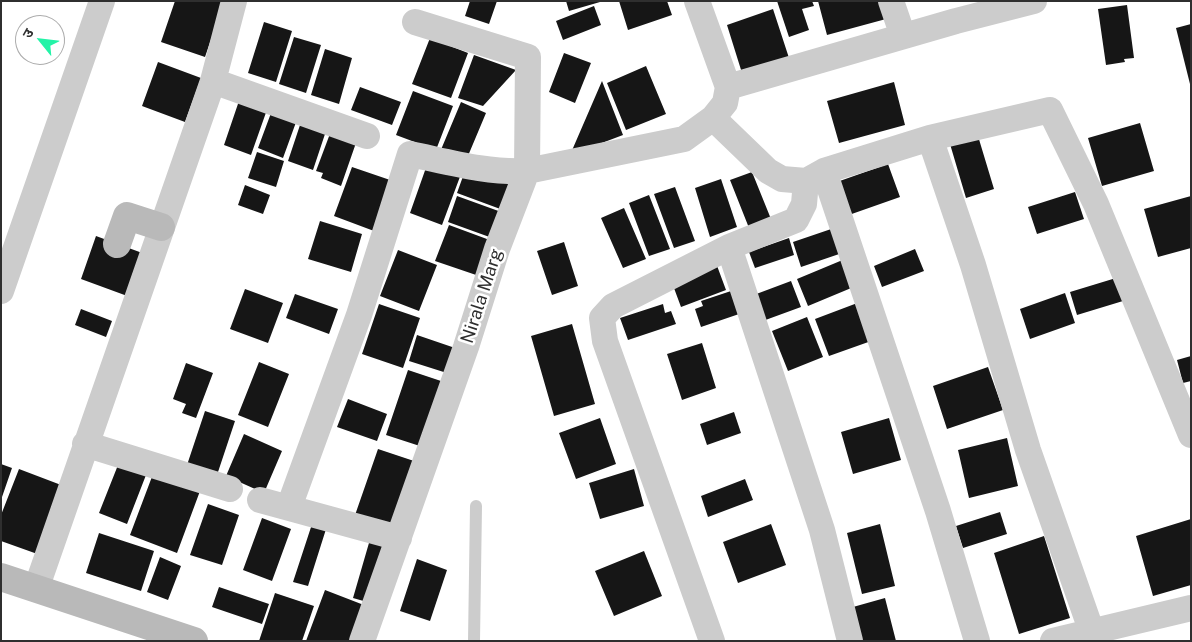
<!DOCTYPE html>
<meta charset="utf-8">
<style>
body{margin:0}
#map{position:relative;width:1192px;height:642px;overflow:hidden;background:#fff;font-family:"Public Sans","Noto Sans Devanagari",sans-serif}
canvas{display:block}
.frame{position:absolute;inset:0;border:2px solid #2f2f2f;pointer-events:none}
.north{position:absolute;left:15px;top:15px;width:50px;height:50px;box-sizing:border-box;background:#fff;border:1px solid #acacac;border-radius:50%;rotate:299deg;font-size:14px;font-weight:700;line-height:20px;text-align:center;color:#2f2f2f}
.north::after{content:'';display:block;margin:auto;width:18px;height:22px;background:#23f3a7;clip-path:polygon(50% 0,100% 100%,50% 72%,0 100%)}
</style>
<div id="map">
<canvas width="1192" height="642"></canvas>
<div class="frame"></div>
<div class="north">उ</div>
</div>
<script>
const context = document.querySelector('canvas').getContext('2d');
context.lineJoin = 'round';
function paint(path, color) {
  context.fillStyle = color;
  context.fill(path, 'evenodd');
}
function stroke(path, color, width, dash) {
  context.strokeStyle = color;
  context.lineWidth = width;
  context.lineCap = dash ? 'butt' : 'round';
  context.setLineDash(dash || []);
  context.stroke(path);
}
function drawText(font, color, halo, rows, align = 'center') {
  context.font = font + ' "Public Sans",sans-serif';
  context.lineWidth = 5;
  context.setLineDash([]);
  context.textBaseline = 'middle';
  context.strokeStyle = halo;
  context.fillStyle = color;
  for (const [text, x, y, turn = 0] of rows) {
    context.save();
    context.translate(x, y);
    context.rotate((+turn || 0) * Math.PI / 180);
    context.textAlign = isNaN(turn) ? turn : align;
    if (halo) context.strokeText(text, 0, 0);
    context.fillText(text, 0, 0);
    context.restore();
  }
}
paint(new Path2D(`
 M175 1H224L205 57 161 42Z
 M470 1H497L489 24 465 16Z
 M566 1H600V2L569 11Z
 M619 1H667L672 15 628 30Z
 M777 1H812L814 6 802 9 809 30 789 37Z
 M818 1H881L886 19 827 35Z
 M1127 5 1134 58 1124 59 1125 62 1106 65 1098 9Z
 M594 6 601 25 563 40 556 21Z
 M773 9 789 58 742 73 727 25Z
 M264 22 292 31 276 82 248 73Z
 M1191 24V84H1190L1176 28Z
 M294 37 321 45 306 93 279 84Z
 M430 38 468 53 451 98 412 84Z
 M325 49 352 58 339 104 311 95Z
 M564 53 591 63 575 103 549 92Z
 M474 55 516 70 483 106 458 98Z
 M158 62 201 78 185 122 142 106Z
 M646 66 666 114 626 130 607 83Z
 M602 81 623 135 570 155Z
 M894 82 905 125 839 143 827 101Z
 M360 87 401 102 392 125 351 110Z
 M413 91 453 106 436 150 396 135Z
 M241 95 269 104 251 155 224 145Z
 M461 102 486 113 465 163 440 152Z
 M274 105 299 114 283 158 258 148Z
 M303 116 328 125 313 170 288 161Z
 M1140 123 1154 171 1102 186 1088 138Z
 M331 131 357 140 341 186 321 178 323 173 316 171Z
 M978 136 994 189 966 198 950 144Z
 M257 152 284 161 276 187 248 178Z
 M428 162 461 174 442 225 410 213Z
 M888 164 900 197 846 216 834 183Z
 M352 167 393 181 374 231 334 216Z
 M466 168 512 184 503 210 457 193Z
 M752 172 773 224 751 233 730 180Z
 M721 179 737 227 710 237 695 188Z
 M245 185 270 195 263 214 238 205Z
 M675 187 695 241 674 248 654 194Z
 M1075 192 1084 219 1037 234 1028 207Z
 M649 195 670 249 649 256 629 203Z
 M457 196 504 213 495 239 448 222Z
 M1191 196V248L1158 257 1144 209Z
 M624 208 646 259 623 268 601 218Z
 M320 221 362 234 351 272 308 259Z
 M449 225 495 242 482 277 435 261Z
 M840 226 848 251 801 267 793 242Z
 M96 236 145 254 130 297 81 279Z
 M789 238 794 255 755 268 749 252Z
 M564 242 578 286 552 295 537 251Z
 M915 249 924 271 882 287 874 266Z
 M398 250 437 265 419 311 380 296Z
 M845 259 856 286 808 306 797 279Z
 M716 263 726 290 681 307 671 280Z
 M1116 278 1123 301 1077 315 1070 292Z
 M791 281 801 307 760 322 751 296Z
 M245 289 283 303 268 343 230 329Z
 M734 290 742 313 701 327 695 309 703 306 701 301Z
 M1065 293 1075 323 1030 339 1020 309Z
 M295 294 338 309 329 334 286 318Z
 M860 302 874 340 829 356 815 319Z
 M379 304 420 318 403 368 362 354Z
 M663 304 665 313 671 311 676 324 628 340 620 318Z
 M81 309 112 321 106 337 75 325Z
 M807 317 823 357 788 371 772 331Z
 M572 324 595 404 554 416 531 336Z
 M417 335 458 349 450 374 409 361Z
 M702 343 716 388 682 400 667 354Z
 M1191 356V381L1183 383 1177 360Z
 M259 362 289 374 268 427 238 415Z
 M186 363 213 373 196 418 182 413 186 404 173 399Z
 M988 367 1003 410 947 429 933 386Z
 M408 370 447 383 426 448 386 435Z
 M348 399 387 414 377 441 337 427Z
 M205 411 235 421 217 475 187 465Z
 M734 412 741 433 707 445 700 424Z
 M600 418 616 464 576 479 559 433Z
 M889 418 901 460 853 474 841 432Z
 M244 434 282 451 264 493 226 476Z
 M1007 438 1018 486 969 498 958 450Z
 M378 449 420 463 395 533 354 518Z
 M1 464 12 468 2 497H1Z
 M118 465 146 475 127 524 99 513Z
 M19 469 69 488 43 556 1 541V515Z
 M634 469 644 506 600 519 589 483Z
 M153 474 200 491 177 553 130 535Z
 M745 479 753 500 708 517 701 496Z
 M208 504 239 515 222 565 190 555Z
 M1000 512 1007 534 963 548 956 526Z
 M262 518 291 529 272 581 243 570Z
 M1191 519V585L1153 596 1136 536Z
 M313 521 327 526 308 586 293 582Z
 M771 524 786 565 738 583 723 542Z
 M880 524 895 586 862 594 847 533Z
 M99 533 154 551 141 591 86 573Z
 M371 536 386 540 367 602 353 598Z
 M1044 536 1070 618 1019 634 994 553Z
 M644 551 662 596 614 616 595 571Z
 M160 557 181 566 168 600 147 592Z
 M417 559 447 570 430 621 400 611Z
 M219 587 269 604 262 624 212 607Z
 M325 590 369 607 357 641H306Z
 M275 593 314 606 302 641H259Z
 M885 598 896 641H862L853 607Z`), '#161616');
stroke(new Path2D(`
 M474 641 476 506`), '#ccc', 12);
stroke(new Path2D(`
 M697 1 728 87
 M891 1 903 36
 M213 81 367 136
 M713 118 768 171 782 179 806 181 824 171 930 138 1050 110 1096 204 1191 435
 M930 138 973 265 1028 450 1095 641
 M824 171 938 511 977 641
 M729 247 822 530 850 641
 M1 291 102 1
 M85 444 230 489
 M260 500 399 538
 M289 507 359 315 410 154C449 162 487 173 527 171L684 139 713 118 725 103 728 87 956 21 1034 1
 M36 589 213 81 234 1
 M362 641 466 347 497 249 527 171 528 57 415 22
 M712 641 605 341 602 318 613 306 729 247 796 220 804 204 806 181
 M1053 641 1191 608`), '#ccc', 26);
stroke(new Path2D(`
 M117 244 127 216 161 227
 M1 577 194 641`), '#b9b9b9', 28);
drawText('18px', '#2f2f2f', '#fff', [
 ["Nirala Marg",482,296,-72]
]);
</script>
